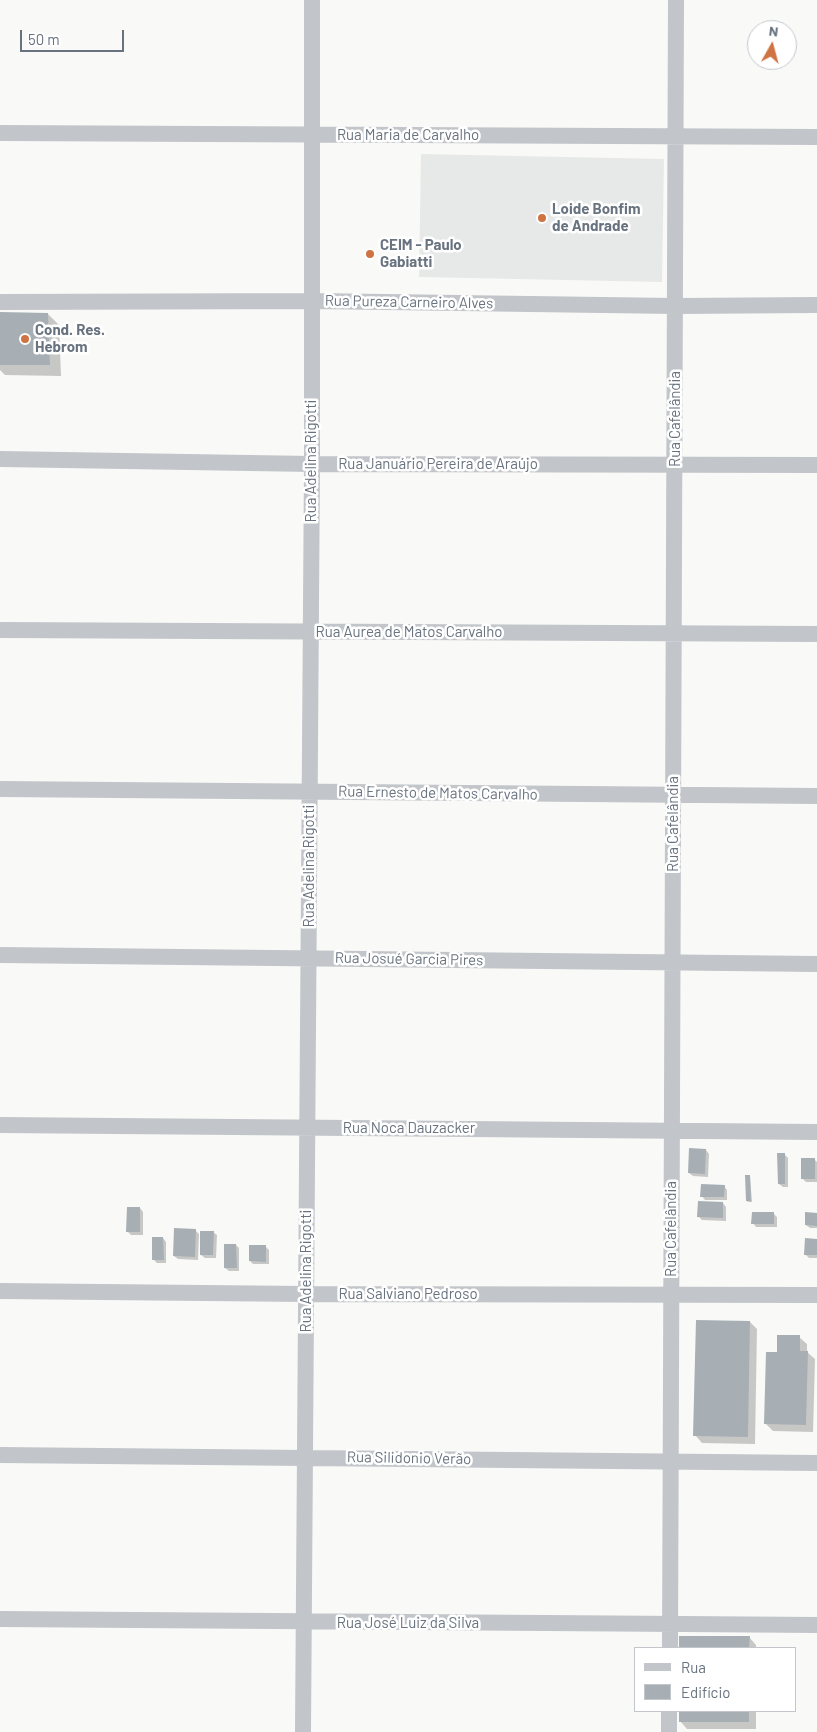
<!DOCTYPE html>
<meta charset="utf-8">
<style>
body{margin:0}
#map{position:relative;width:817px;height:1732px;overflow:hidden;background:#f9faf8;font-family:Barlow,sans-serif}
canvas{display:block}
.legend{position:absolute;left:634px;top:1647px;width:162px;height:65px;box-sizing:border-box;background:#fff;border:1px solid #c3c7cc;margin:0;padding:6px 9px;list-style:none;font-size:15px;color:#68737f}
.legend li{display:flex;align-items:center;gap:10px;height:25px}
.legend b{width:25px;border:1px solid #c3c7cc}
.north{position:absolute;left:747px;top:20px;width:50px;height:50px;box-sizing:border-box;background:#fff;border:1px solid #c3c7cc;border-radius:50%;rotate:7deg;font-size:14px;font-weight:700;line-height:20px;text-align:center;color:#68737f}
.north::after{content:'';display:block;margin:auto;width:18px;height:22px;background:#cf7343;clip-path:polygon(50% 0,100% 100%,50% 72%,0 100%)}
.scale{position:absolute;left:20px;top:30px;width:104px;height:22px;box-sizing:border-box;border:2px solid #68737f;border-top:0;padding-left:6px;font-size:15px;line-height:18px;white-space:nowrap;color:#68737f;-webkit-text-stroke:4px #fff;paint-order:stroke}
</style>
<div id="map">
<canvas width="817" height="1732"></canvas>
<ul class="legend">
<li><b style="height:6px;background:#c2c5c9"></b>Rua</li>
<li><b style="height:14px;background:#a7aeb4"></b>Edifício</li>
</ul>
<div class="north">N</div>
<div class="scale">50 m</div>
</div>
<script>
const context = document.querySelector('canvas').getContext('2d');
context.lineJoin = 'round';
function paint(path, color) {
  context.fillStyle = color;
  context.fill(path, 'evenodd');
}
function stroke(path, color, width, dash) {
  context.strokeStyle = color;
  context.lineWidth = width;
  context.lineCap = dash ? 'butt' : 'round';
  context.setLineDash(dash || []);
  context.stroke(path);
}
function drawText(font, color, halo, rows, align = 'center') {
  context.font = font + ' Barlow,sans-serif';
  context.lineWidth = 5;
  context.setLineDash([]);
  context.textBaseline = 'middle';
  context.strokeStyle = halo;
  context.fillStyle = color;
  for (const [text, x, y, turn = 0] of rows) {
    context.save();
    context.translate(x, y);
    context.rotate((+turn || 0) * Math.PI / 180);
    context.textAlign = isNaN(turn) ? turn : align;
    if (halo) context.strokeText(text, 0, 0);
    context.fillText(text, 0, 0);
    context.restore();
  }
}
paint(new Path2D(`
 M421 154 664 159 662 282 419 277Z`), '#e7e9e8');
paint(new Path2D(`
 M0 313 48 314 59 325 61 376 5 375 0 370Z
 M706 1150 709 1154 708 1177 693 1176 689 1173Z
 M784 1154 788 1158V1187H783L779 1184Z
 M814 1159 817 1162V1182H806L802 1178Z
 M750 1176 752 1202H748L747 1201Z
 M724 1186 727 1190V1200H705L702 1196Z
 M723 1203 726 1207V1221L702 1220 699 1217Z
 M140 1208 143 1212V1235H131L127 1231Z
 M774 1214 777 1217V1227H756L753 1223Z
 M817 1214V1228H810L806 1225Z
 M195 1230 199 1234 198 1260 178 1259 174 1256Z
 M213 1232 217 1235 216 1258H205L201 1255Z
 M163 1238 166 1242V1263H157L154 1260Z
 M817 1240V1258H809L805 1254Z
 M236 1245 239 1248V1271H229L225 1268Z
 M266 1247 269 1250V1264H253L250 1261Z
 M750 1322 757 1329 755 1444 702 1443 695 1435Z
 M799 1337 807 1344V1352L815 1359 813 1432 773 1431 766 1424Z
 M681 1637H749L756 1645V1648H680Z
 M680 1711H756V1729H687L680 1721Z`), '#0003');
paint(new Path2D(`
 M0 312 48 313 50 365H0Z
 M689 1148 706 1149 705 1174 688 1173Z
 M777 1153H785V1184H778Z
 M801 1158H815V1179H801Z
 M745 1175H750L751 1201H746Z
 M701 1184 725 1185 724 1197H700Z
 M698 1201 723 1202V1218L697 1217Z
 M127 1207H140V1232H126Z
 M752 1212H774V1224H751Z
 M805 1212 817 1213V1226L805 1225Z
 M174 1228 196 1229 195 1257 173 1256Z
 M200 1231H214L213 1255H200Z
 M152 1237H163L164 1260H152Z
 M805 1238 817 1239V1255H804Z
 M224 1244H236L237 1268H224Z
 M249 1245H266V1262L249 1261Z
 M696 1320 750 1321 748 1437 693 1436Z
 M777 1335H800V1351H808L806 1425 764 1424 766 1352H777Z
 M679 1636H750L749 1648H679Z
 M679 1711H749V1722H679Z`), '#a7aeb4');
stroke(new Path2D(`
 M0 133 817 137
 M0 302 312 301 675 306 817 305
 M0 459 312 464 817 465
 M0 630 817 634
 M0 789 817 796
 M0 955 817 964
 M0 1125 817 1132
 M0 1291 306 1294 817 1295
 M0 1455 817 1463
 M0 1619 817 1625
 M670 1648 676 0
 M303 1732 312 464V0
 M669 1732V1711`), '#c2c5c9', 16);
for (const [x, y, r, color] of [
 [542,218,5,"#cf7343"],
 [370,254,5,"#cf7343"],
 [25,339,5,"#cf7343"]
]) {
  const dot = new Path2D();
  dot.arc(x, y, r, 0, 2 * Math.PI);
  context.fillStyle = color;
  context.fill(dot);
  stroke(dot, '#fff', 2);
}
drawText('15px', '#68737f', '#fff', [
 ["Rua Maria de Carvalho",408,135],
 ["Rua Pureza Carneiro Alves",409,302,1],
 ["Rua Cafelândia",675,419,-90],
 ["Rua Adelina Rigotti",311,461,-90],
 ["Rua Januário Pereira de Araújo",438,464],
 ["Rua Aurea de Matos Carvalho",409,632],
 ["Rua Ernesto de Matos Carvalho",438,793,1],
 ["Rua Cafelândia",673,824,-90],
 ["Rua Adelina Rigotti",309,866,-90],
 ["Rua Josué Garcia Pires",409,959,1],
 ["Rua Noca Dauzacker",409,1128],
 ["Rua Cafelândia",671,1229,-90],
 ["Rua Adelina Rigotti",306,1271,-90],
 ["Rua Salviano Pedroso",408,1294],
 ["Rua Silidonio Verão",409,1458,1],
 ["Rua José Luiz da Silva",408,1623]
]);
drawText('bold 15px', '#68737f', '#fff', [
 ["Loide Bonfim",552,209],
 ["de Andrade",552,226],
 ["CEIM - Paulo",380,245],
 ["Gabiatti",380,262],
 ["Cond. Res.",35,330],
 ["Hebrom",35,347]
], 'left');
</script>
